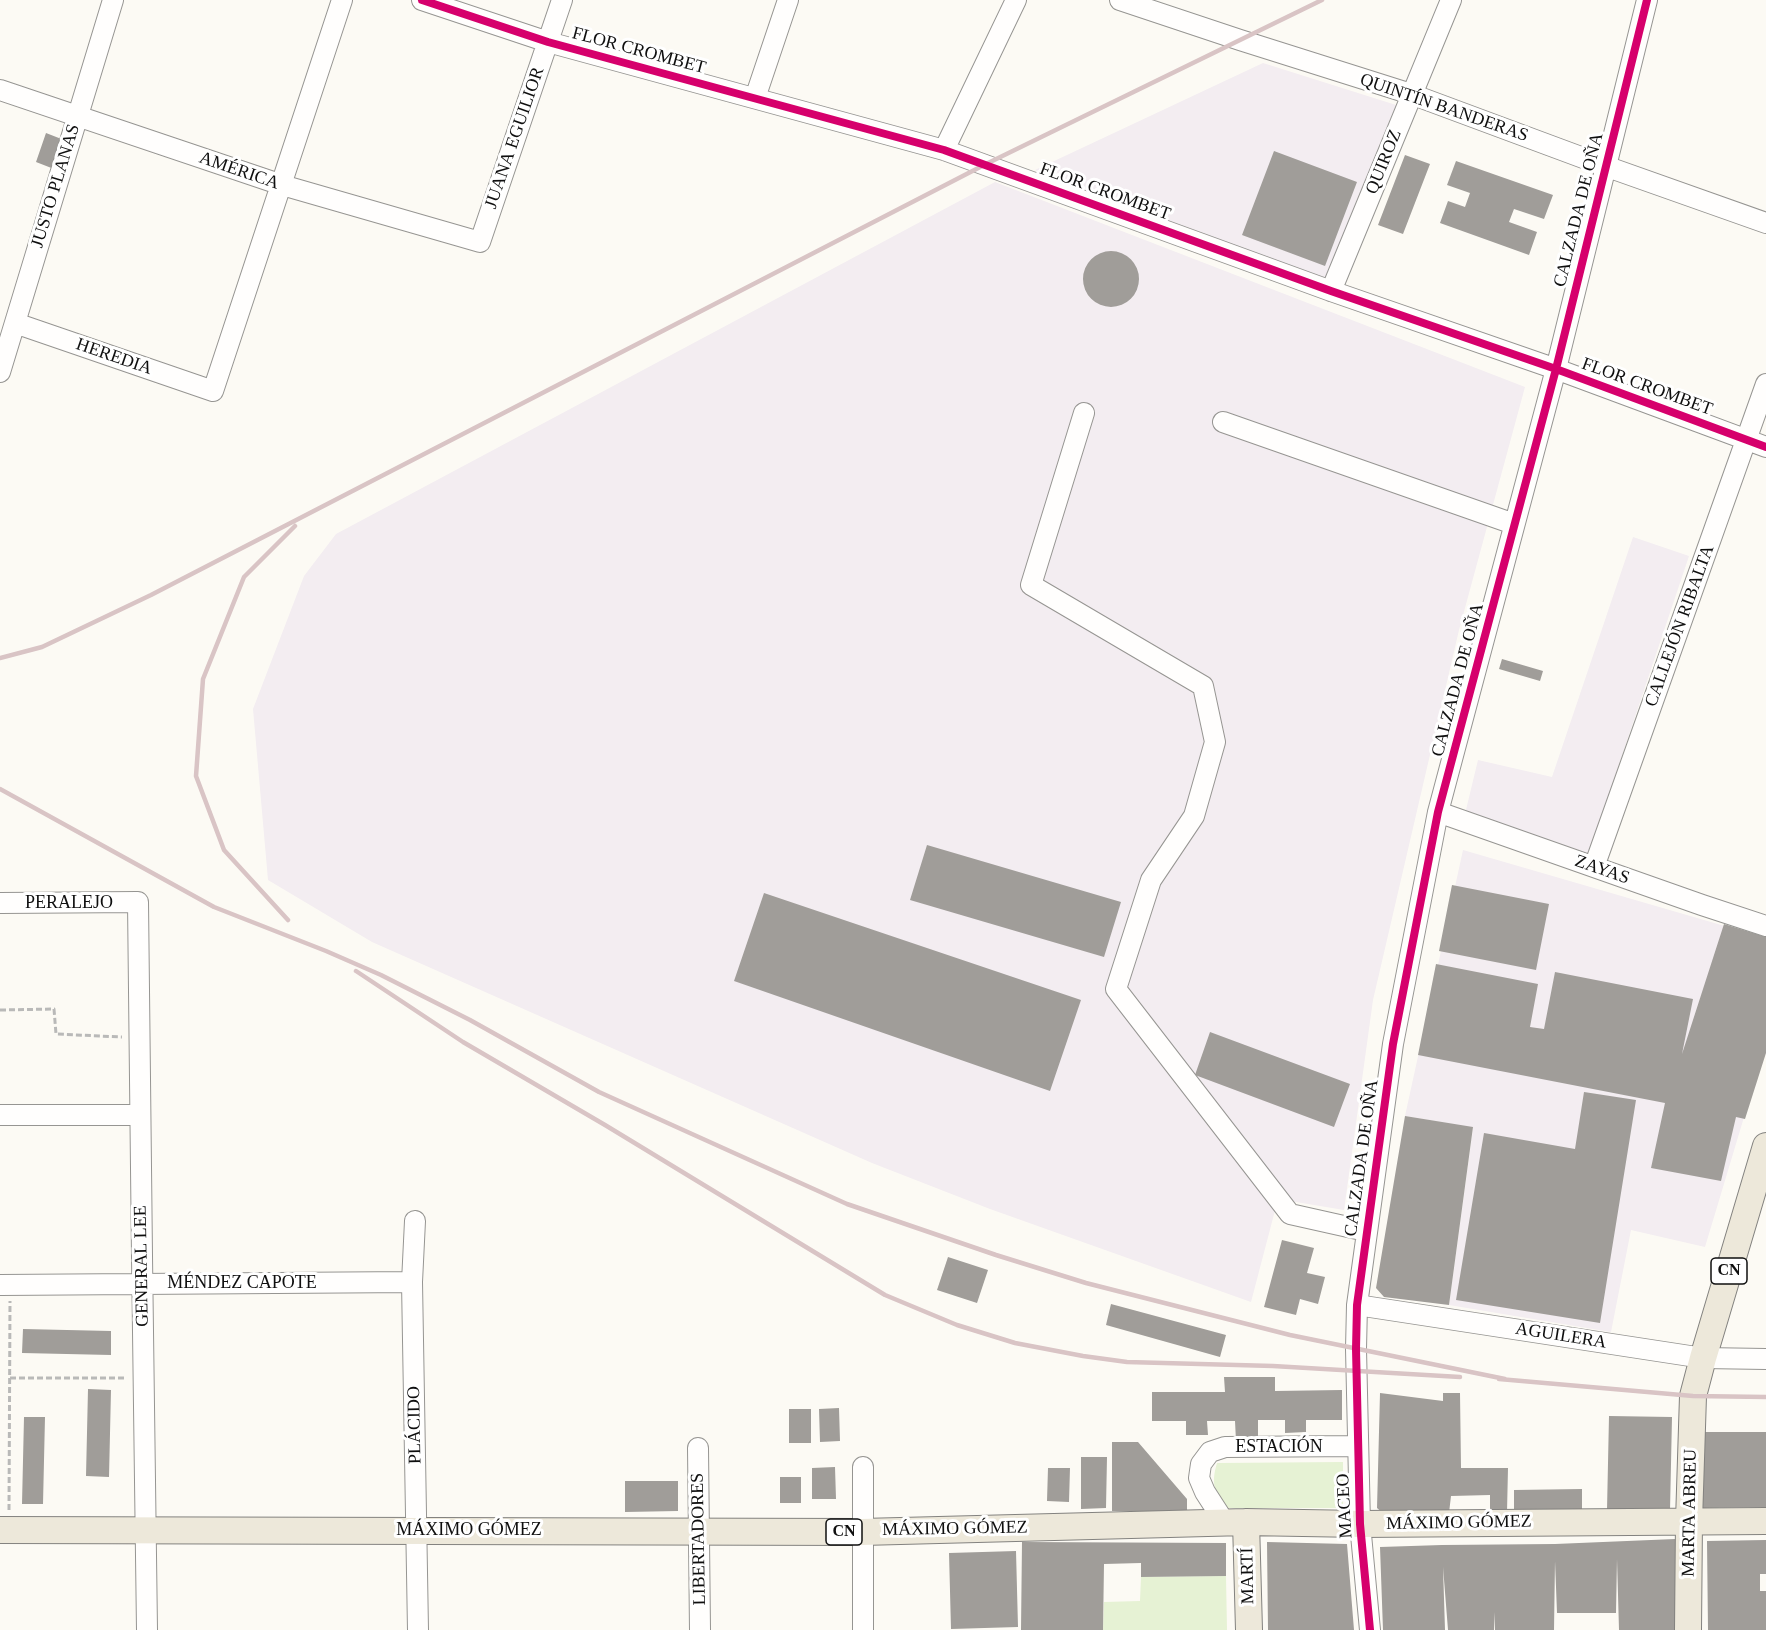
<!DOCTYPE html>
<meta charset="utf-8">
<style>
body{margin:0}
canvas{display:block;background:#fcfaf4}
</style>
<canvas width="1766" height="1630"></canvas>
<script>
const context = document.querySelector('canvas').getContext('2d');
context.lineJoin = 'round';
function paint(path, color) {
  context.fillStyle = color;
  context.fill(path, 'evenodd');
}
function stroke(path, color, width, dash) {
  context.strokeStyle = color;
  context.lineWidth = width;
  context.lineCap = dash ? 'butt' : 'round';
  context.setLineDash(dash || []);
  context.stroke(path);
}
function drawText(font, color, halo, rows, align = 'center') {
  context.font = font + ' Georgia,serif';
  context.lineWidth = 6;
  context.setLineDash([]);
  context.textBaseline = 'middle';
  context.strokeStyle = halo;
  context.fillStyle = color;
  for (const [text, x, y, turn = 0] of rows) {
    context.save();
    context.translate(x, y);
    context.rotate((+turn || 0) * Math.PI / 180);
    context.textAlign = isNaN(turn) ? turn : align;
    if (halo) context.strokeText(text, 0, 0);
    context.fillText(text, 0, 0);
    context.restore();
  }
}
paint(new Path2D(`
 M1263 63 1396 105 1325 279 1035 170Z
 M995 182 1525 387 1459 630 1373 1000 1344 1210 1278 1199 1251 1302 990 1209 872 1163 372 942 268 880 253 709 304 576 336 534Z
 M1633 537 1689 556 1589 854 1465 814 1478 760 1552 777Z
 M1463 850 1766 938V1044L1705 1247 1631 1230 1611 1332 1449 1305 1473 1128 1405 1116Z`), '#f3edf1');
paint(new Path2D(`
 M1343 1462V1508H1226C1214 1492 1211 1483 1217 1463Z
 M1226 1576 1227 1630H1103L1104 1602 1140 1601 1141 1577Z`), '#e6f2d4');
paint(new Path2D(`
 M46 133 64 140 54 169 36 162Z
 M1274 151 1357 182 1325 266 1242 235Z
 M1405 155 1430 164 1403 234 1378 225Z
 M1456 161 1553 195 1544 219 1514 209 1509 222 1537 232 1529 255 1440 223 1448 201 1465 207 1470 193 1447 185Z
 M1083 279a28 28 0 1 1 56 0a28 28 0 1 1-56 0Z
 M1502 659 1543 671 1540 681 1499 669Z
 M927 845 1121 902 1104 957 910 900Z
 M1452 885 1549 904 1536 970 1439 951Z
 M764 893 1081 1000 1050 1091 734 981Z
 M1724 924 1766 937V1053L1745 1119 1736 1117 1721 1181 1651 1168 1665 1103 1418 1055 1436 964 1538 984 1530 1027 1544 1029 1555 972 1693 999 1682 1054Z
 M1210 1032 1350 1084 1334 1127 1195 1075Z
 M1584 1092 1636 1100 1600 1323 1456 1300 1484 1133 1575 1149Z
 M1405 1116 1473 1127 1449 1305 1384 1297 1376 1288Z
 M1282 1240 1314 1248 1307 1273 1325 1277 1318 1304 1300 1299 1296 1315 1264 1307Z
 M948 1257 988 1270 977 1303 937 1290Z
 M1111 1304 1226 1335 1220 1357 1106 1325Z
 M23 1329 111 1331V1355L22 1353Z
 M1224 1377H1275V1391L1342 1390V1420H1306V1432L1285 1433V1420H1258V1441H1236L1235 1421H1207L1208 1435H1186V1421H1152V1392H1225Z
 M88 1389 111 1390 109 1477 86 1476Z
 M1380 1393 1443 1401V1393H1460L1461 1468H1508L1507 1512 1490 1513V1495L1451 1496 1449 1513 1385 1515 1377 1508Z
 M839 1408 840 1441 820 1442 819 1409Z
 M789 1409H811V1443H789Z
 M1609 1416 1672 1417 1670 1511 1607 1510Z
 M24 1417H45L43 1504H22Z
 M1703 1432H1766V1507L1703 1508Z
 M1112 1442H1138L1187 1499V1511H1112Z
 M1081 1457H1107L1106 1508 1081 1509Z
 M835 1467 836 1499H812V1468Z
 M1048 1468H1070L1069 1502 1047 1501Z
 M780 1477H801V1503H780Z
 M625 1481H678V1511L625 1512Z
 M1582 1489V1510L1514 1512V1490Z
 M1675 1539 1678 1630H1619L1617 1559 1616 1613H1557L1555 1561 1554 1630H1495L1494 1612V1630H1448L1443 1567 1445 1630H1383L1380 1547 1442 1545 1555 1544Z
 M1766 1540V1574H1760V1591H1766V1630H1708L1707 1541Z
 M1022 1542 1226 1543V1576L1141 1577V1563L1104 1564 1103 1630H1021Z
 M1267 1542 1347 1544 1354 1630H1268Z
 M1016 1551 1018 1627 951 1629 949 1553Z`), '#a09d99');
const minor = new Path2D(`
 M422 0 548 42 944 150 1331 291 1556 369 1766 447
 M1120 0 1240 40 1411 94 1605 166 1766 223
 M0 90 282 185 480 242 562 0
 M755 98 788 0
 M944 150 1016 0
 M1331 291 1451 0
 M15 323 213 391 342 0
 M0 372 113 0
 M1084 413 1031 585 1203 686 1215 742 1194 816 1151 880 1116 989 1290 1214 1366 1231
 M1223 422 1514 524
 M1438 812 1702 905 1766 926
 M1594 867 1766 384
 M0 903 138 902C140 1145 144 1387 147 1630
 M0 1115H139
 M415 1221 412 1282 418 1630
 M0 1285 412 1282
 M1357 1305 1703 1358 1766 1359
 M698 1448 700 1630
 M863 1467V1630
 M1225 1523 1205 1492 1199 1478 1201 1464 1210 1452 1225 1447 1358 1446
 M1370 1630 1360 1524 1356 1349 1357 1305 1393 1044 1438 812 1556 369 1647 0`);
const major = new Path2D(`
 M1246 1522 1249 1630
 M0 1530 862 1532 1246 1522 1360 1524 1766 1521
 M1688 1630 1689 1521 1693 1396 1703 1358 1766 1146`);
stroke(minor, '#969592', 22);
stroke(major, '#83827f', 28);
stroke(new Path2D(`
 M0 1010 54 1009 56 1034 122 1037
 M10 1378H127
 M9 1510 10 1301`), '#b9b9b8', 3, [6, 3]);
stroke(minor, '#fffefd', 20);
stroke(major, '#ede8da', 26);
stroke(new Path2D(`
 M0 658 42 647 151 595 986 164 1322 0
 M0 789 214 907 326 951 381 975 470 1020 599 1092 847 1204 996 1255 1086 1283 1290 1335 1505 1379
 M288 920 224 850 196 776 203 679 244 577 295 526
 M356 971 463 1042 605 1125 885 1295 957 1325 1015 1343 1083 1356 1127 1362 1273 1366 1460 1377
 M1499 1379 1693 1396 1766 1397`), '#d9c4c5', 4.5);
stroke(new Path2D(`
 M422 0 548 42 944 150 1331 291 1556 369 1766 447
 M1370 1630 1360 1524 1356 1349 1357 1305 1393 1044 1438 812 1556 369 1647 0`), '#d6006c', 8);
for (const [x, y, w] of [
 [1729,1271,36],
 [844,1532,36]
]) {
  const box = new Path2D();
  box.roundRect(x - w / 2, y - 13, w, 26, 4.5);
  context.fillStyle = '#fff';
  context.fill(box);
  stroke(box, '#0f0f0f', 1.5);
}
drawText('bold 16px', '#0f0f0f', null, [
 ["CN",1729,1271],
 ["CN",844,1532]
]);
drawText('18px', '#0f0f0f', '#fff', [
 ["FLOR CROMBET",639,51,15],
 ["QUINTÍN BANDERAS",1444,108,19],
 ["JUANA EGUILIOR",515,138,-71],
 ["QUIROZ",1384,162,-68],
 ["AMÉRICA",239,171,19],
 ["JUSTO PLANAS",56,186,-73],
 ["FLOR CROMBET",1105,192,20],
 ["CALZADA DE OÑA",1579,210,-76],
 ["HEREDIA",114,357,19],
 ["FLOR CROMBET",1647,387,20],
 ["CALLEJÓN RIBALTA",1680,626,-70],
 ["CALZADA DE OÑA",1458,680,-75],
 ["ZAYAS",1602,870,19],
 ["PERALEJO",69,903],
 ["CALZADA DE OÑA",1362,1158,-82],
 ["GENERAL LEE",142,1266,-91],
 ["MÉNDEZ CAPOTE",242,1283],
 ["AGUILERA",1561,1336,9],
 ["PLÁCIDO",415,1425,-91],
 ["ESTACIÓN",1279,1447],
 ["MACEO",1345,1506,-93],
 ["MARTA ABREU",1690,1513,-89],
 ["MÁXIMO GÓMEZ",1459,1523,-1],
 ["MÁXIMO GÓMEZ",955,1529,-1],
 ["MÁXIMO GÓMEZ",469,1530],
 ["LIBERTADORES",699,1539,-91],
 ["MARTÍ",1248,1576,-91]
]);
</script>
